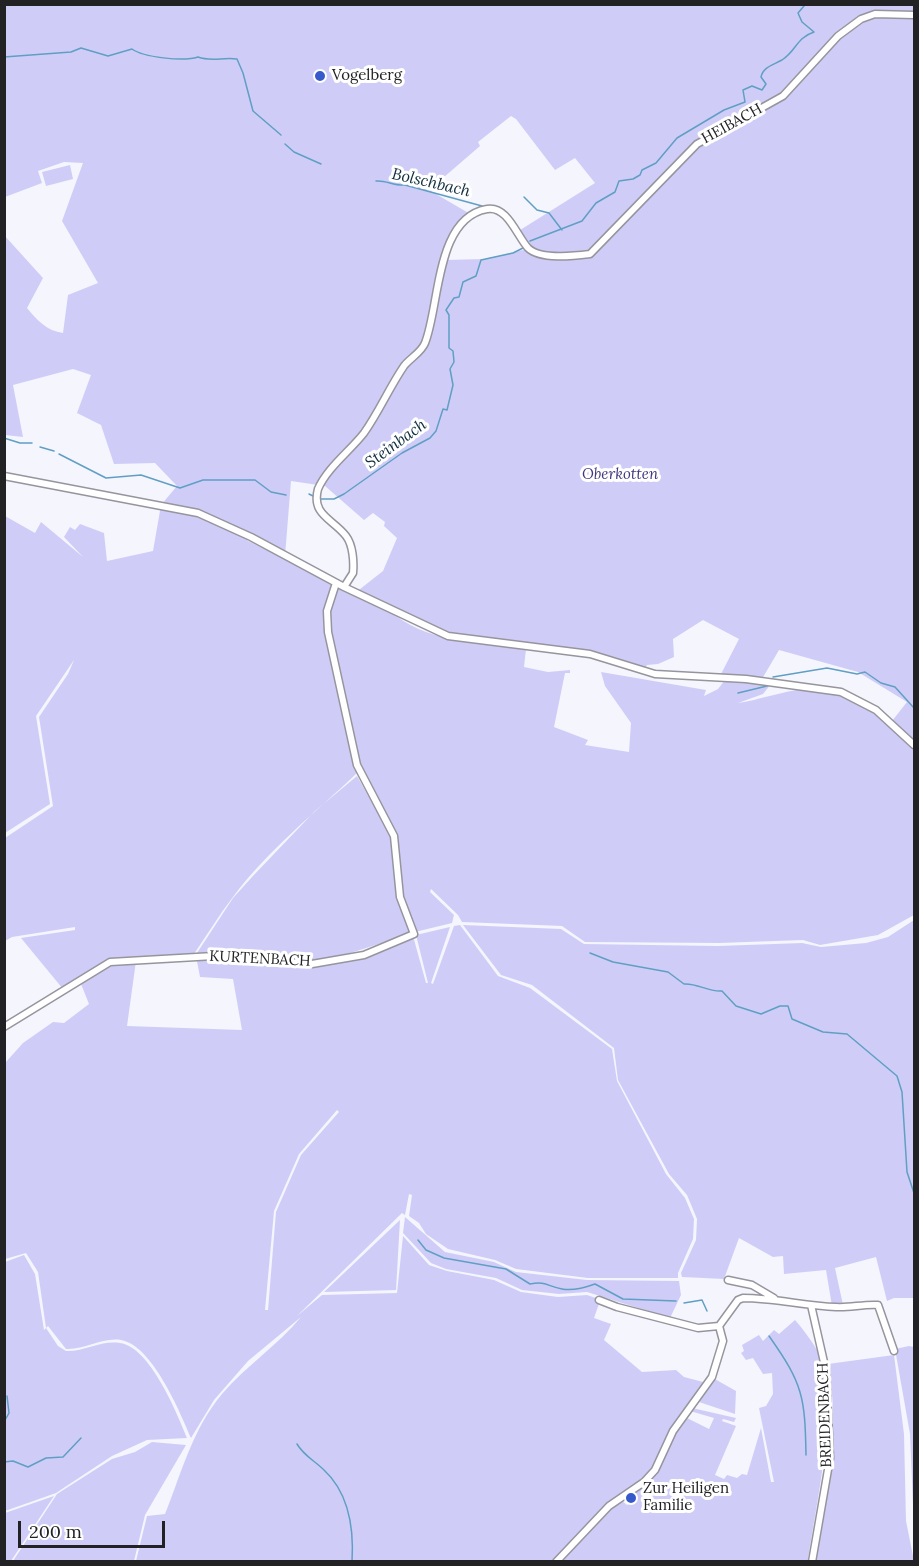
<!DOCTYPE html>
<style>
body{margin:0}
#map{position:relative;width:919px;height:1566px;overflow:hidden;background:#f5f5fd;font-family:Lora,serif}
canvas{display:block}
.frame{position:absolute;inset:0;border:6px solid #222225;pointer-events:none}
.scale{position:absolute;left:18px;top:1521px;width:147px;height:27px;box-sizing:border-box;border:3px solid #222225;border-top:0;padding-left:8px;font-size:18px;line-height:21px;white-space:nowrap;color:#222225;-webkit-text-stroke:4px #fff;paint-order:stroke}
</style>
<div id="map">
<canvas width="919" height="1566"></canvas>
<div class="frame"></div>
<div class="scale">200 m</div>
</div>
<script>
const context = document.querySelector('canvas').getContext('2d');
context.lineJoin = 'round';
function paint(path, color) {
  context.fillStyle = color;
  context.fill(path, 'evenodd');
}
function stroke(path, color, width, dash) {
  context.strokeStyle = color;
  context.lineWidth = width;
  context.lineCap = dash ? 'butt' : 'round';
  context.setLineDash(dash || []);
  context.stroke(path);
}
function drawText(font, color, halo, rows, align = 'center') {
  context.font = font + ' Lora,serif';
  context.lineWidth = 6;
  context.setLineDash([]);
  context.textBaseline = 'middle';
  context.strokeStyle = halo;
  context.fillStyle = color;
  for (const [text, x, y, turn = 0] of rows) {
    context.save();
    context.translate(x, y);
    context.rotate((+turn || 0) * Math.PI / 180);
    context.textAlign = isNaN(turn) ? turn : align;
    if (halo) context.strokeText(text, 0, 0);
    context.fillText(text, 0, 0);
    context.restore();
  }
}
paint(new Path2D(`
 M5 5H914V743L892 721 907 702 858 672 779 650 762 679 720 676 739 639 703 620 673 639 674 657 658 664 647 665 643 671 599 655 454 636 388 609C425 644 479 641 526 649L524 667 548 672 570 670V673H565L554 727 588 740 585 745 629 752 631 723 605 686 601 672 706 690 704 696 718 689 725 680 771 684 763 694 738 703C758 700 777 693 797 690 841 684 889 716 914 750V915L878 935 820 945 803 940 719 943 585 942 562 926 462 922 458 915 431 889 430 892 454 915 452 923 415 932 403 898 397 839 364 779 349 730 357 773C315 813 268 850 233 897 219 915 207 935 194 954L110 960 63 989 21 938 75 930V927L12 937 5 941V838L53 806 39 717 68 674 74 660 36 716 50 804 5 833V516L35 533 41 522 83 557 64 537 70 527 75 530 80 524 104 533 107 561 153 551 161 505 177 486 155 463 114 464 101 425 77 413 91 375 73 369 13 385 23 437 5 435 4 235 43 278 27 308C37 320 47 331 63 333L68 295 98 283 62 221 83 163 64 162 38 171 42 183 5 197ZM511 116 516 119 555 170 575 158 595 183 517 232 527 249 485 259 444 260 450 245 472 215 429 190 480 146 478 142ZM291 481 325 486 364 520 373 513 385 522 384 526 397 538 383 571 355 593 248 541 242 533 285 556Z
 M70 165 73 179 46 186 42 172Z
 M357 776 391 836 397 901 413 933 341 956 315 960 197 953 233 898 252 877 315 811Z
 M914 920V1298H894L887 1301 876 1257 835 1268 843 1305 832 1306 826 1270 784 1274 783 1256 773 1257 739 1238 724 1279 682 1277 681 1273 696 1240 697 1219 687 1195 669 1174 618 1080 614 1048 532 985 501 975 463 925 561 929 584 944 718 946 802 943 821 947 866 943 888 937Z
 M460 925 498 976 530 988 612 1049 617 1081 666 1174 685 1198 694 1219 693 1239 678 1273V1278H588L516 1269 495 1260 448 1249 426 1234 419 1223 409 1216 412 1195 409 1194 405 1215 402 1213 297 1316 322 1295 397 1293 403 1236 429 1265 447 1271 494 1280 521 1292 558 1297 587 1295 619 1306 600 1301 594 1318 611 1324 604 1340 642 1372 676 1370 684 1377 707 1383 651 1472 613 1500 553 1561H136L147 1516 165 1514C182 1472 192 1430 222 1394 246 1366 278 1345 301 1317L248 1361 214 1400 191 1438C180 1412 152 1345 121 1340 102 1337 85 1350 66 1349L48 1326 46 1328 58 1346 66 1351C84 1352 101 1340 120 1343 150 1347 177 1413 187 1438L147 1440 112 1456 56 1493 5 1511V1262L24 1255 35 1274 44 1330 46 1328 38 1272 26 1253 5 1259V1063L23 1043 53 1022 64 1023 89 1004 81 984 65 990 105 965 136 961 127 1026 242 1030 233 979 200 977 196 956 312 966 357 958 413 936 426 983H428L416 935 450 927 431 983 433 984 454 926ZM337 1110 339 1112 301 1155 276 1212 268 1310H265L274 1211 299 1154Z
 M405 1217 445 1252 494 1262 516 1272 587 1280 679 1281 681 1295 670 1318 587 1292 559 1294 522 1290 496 1278 446 1269 431 1263 403 1233Z
 M400 1220 396 1290 324 1292Z
 M795 1320C803 1329 811 1340 817 1350 843 1392 814 1513 808 1561L558 1562 601 1515 621 1500 627 1505 636 1496 633 1492 655 1473 665 1455 669 1440 685 1417 709 1429 714 1418 690 1411 692 1408 736 1418 734 1422 723 1419 722 1421 736 1426 715 1475 724 1479 727 1475 737 1478 742 1474 747 1475 761 1428 771 1482H774L759 1408 766 1406 773 1394 772 1373 763 1374 753 1358 746 1360 741 1353 744 1351 742 1345 759 1335 763 1341 774 1330 779 1334Z
 M909 1346 914 1347V1529L910 1434 895 1349Z
 M894 1355 904 1434 906 1521 914 1561 813 1562C826 1496 841 1431 828 1364Z
 M713 1378 736 1391 735 1414 699 1402Z
 M152 1442 186 1445 145 1515 134 1561H13L57 1494 112 1459 135 1452Z
 M54 1496 11 1561H5V1513Z`), '#cfcdf7');
stroke(new Path2D(`
 M4 57 71 52 81 48 108 56 132 49C143 57 183 62 198 57 211 62 223 57 237 59L243 73 253 111 281 135
 M285 144 294 152 321 164
 M376 181C386 180 394 186 405 185L482 206
 M524 197 537 210 549 213 562 230
 M530 241 582 221 596 203 615 192 619 181 633 179 640 175 642 170 656 163 677 138 724 110 745 102 743 90 752 86 762 90 766 84 761 77C763 67 773 65 782 60 797 50 796 38 814 32L802 22 798 13 804 6
 M4 438 20 443H32
 M40 447 54 451
 M59 454 106 478 141 475 180 488 203 480H255L271 492 286 495
 M309 494 313 496
 M321 499H334L344 494 402 453 430 438 436 431 443 409 447 410 453 385 450 369 454 362 453 351 449 348V315L446 310 454 298 459 297 463 282 476 276 481 260 513 253 523 248
 M773 677 827 668 857 674 865 672 881 683 895 687 914 708
 M738 693 767 686
 M590 953 613 962 668 972 684 984C698 983 707 992 722 991L736 1006 761 1014 780 1006H788L792 1019 823 1032 847 1034 897 1076 902 1092 907 1172 914 1193
 M914 1232V1240
 M418 1240 426 1250 444 1258 506 1269 530 1284C546 1281 547 1286 562 1289 573 1291 584 1288 595 1284L623 1299 676 1301
 M684 1303 702 1300 707 1311
 M769 1336C803 1384 805 1397 806 1455
 M4 1422 9 1413 7 1396
 M297 1444C304 1456 314 1460 324 1470 350 1494 354 1529 352 1562
 M4 1462 13 1461 28 1467 46 1458 63 1457 81 1438`), '#609fc3', 1.5);
const minor = new Path2D(`
 M4 476 198 513 251 537 344 587 448 636 590 654 655 674 746 679 841 692 876 710 914 745
 M344 587 353 573C354 562 353 545 346 536 333 519 311 515 318 489 327 468 350 451 364 433 379 412 389 388 404 366 410 358 421 353 425 343 440 306 435 218 487 209 507 205 517 236 528 248 540 260 574 256 590 254L697 144 783 96 838 36 861 19 875 14 914 15
 M4 1027 110 962 214 956 312 964 364 955 414 934 400 897 394 836 357 765 328 632 327 611 336 583
 M728 1280 752 1285 774 1298
 M599 1300 617 1307 698 1328 719 1326 738 1300 743 1298C775 1298 805 1306 836 1307 850 1308 863 1304 878 1305L894 1351
 M811 1305 826 1371 830 1458 812 1562
 M556 1562 609 1506 644 1482 655 1470 673 1431 712 1377 723 1341 719 1326`);
stroke(minor, '#96959d', 9);
stroke(minor, '#fff', 6);
for (const [x, y, r, color] of [
 [320,76,6,"#375acb"],
 [631,1498,6,"#375acb"]
]) {
  const dot = new Path2D();
  dot.arc(x, y, r, 0, 2 * Math.PI);
  context.fillStyle = color;
  context.fill(dot);
  stroke(dot, '#fff', 2);
}
drawText('15px', '#222225', '#fff', [
 ["Vogelberg",332,76],
 ["Zur Heiligen",643,1489],
 ["Familie",643,1506]
], 'left');
drawText('15px', '#222225', '#fff', [
 ["HEIBACH",732,124,-29],
 ["KURTENBACH",260,959,3],
 ["BREIDENBACH",825,1415,-92]
]);
drawText('italic 15px', '#42387e', '#fff', [
 ["Oberkotten",620,475]
]);
drawText('italic 16px', '#0f2d3d', '#fff', [
 ["Bolschbach",431,183,13],
 ["Steinbach",396,444,-36]
]);
</script>
